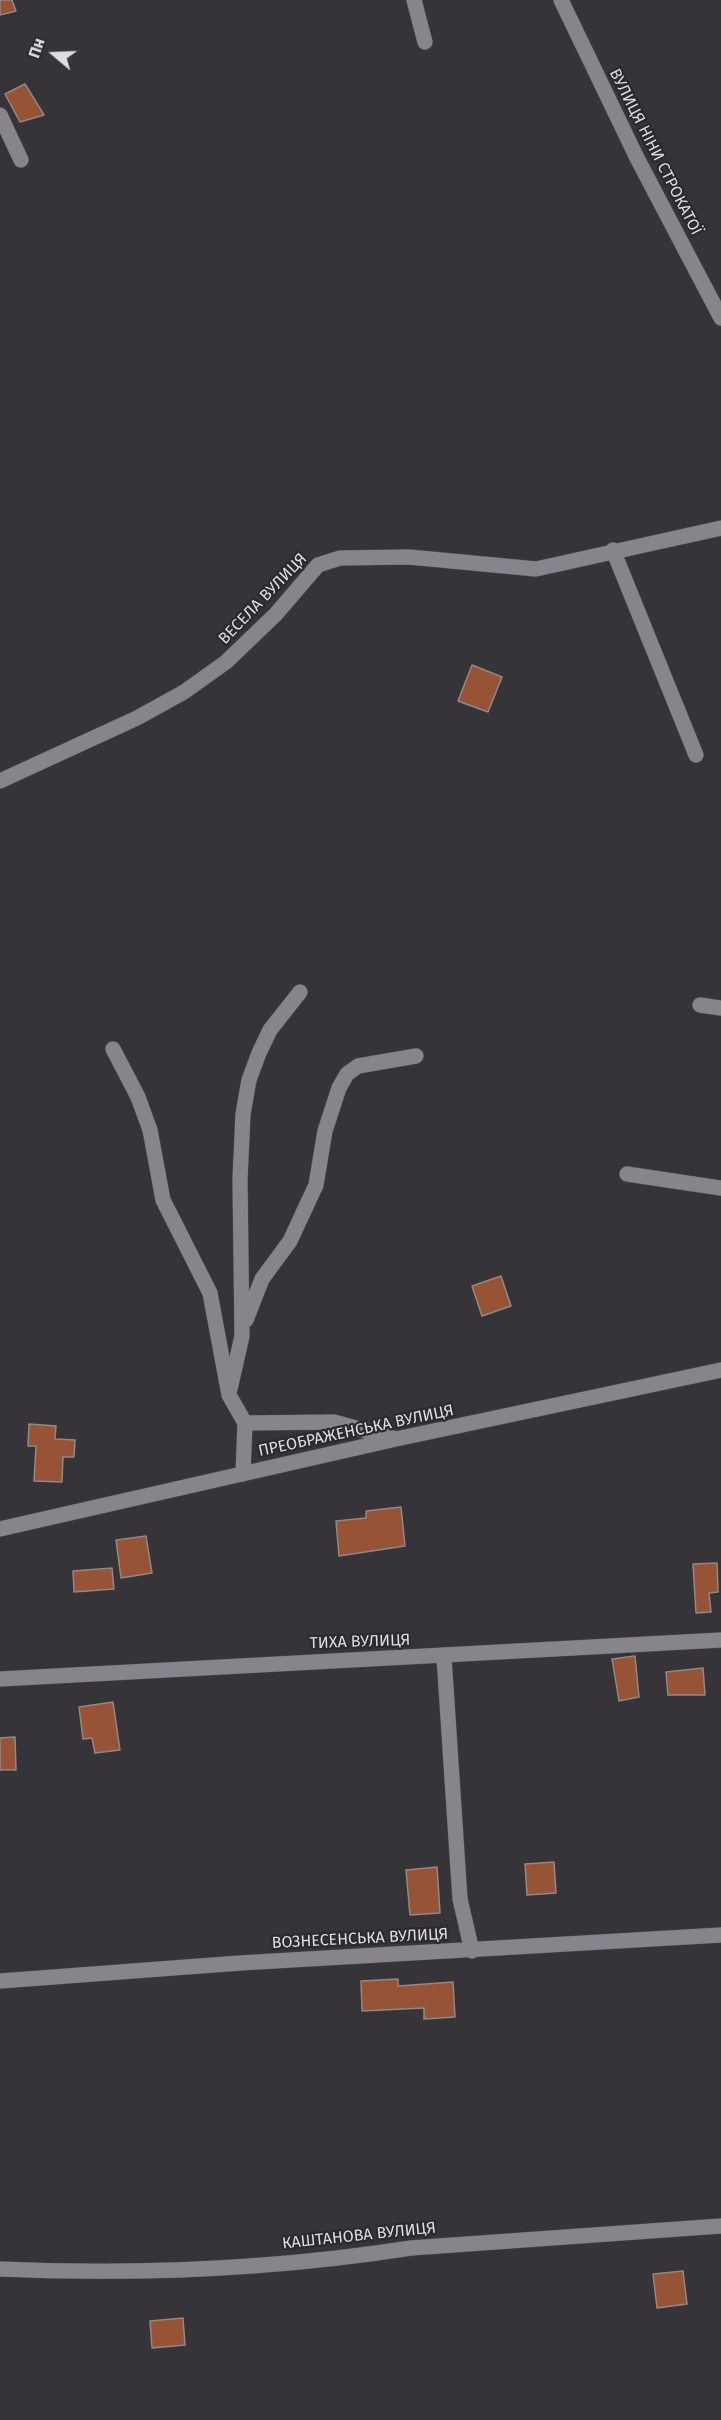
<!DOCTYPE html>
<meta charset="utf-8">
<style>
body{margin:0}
#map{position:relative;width:721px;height:2420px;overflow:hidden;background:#363339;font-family:"Fira Sans",sans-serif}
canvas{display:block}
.north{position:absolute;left:24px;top:24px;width:60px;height:60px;-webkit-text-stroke:4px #2c292f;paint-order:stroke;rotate:289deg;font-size:16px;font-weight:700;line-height:24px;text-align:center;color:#dfdde1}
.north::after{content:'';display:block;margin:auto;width:21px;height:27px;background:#dfdde1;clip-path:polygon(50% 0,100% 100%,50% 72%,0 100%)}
</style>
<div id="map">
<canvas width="721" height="2420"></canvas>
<div class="north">Пн</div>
</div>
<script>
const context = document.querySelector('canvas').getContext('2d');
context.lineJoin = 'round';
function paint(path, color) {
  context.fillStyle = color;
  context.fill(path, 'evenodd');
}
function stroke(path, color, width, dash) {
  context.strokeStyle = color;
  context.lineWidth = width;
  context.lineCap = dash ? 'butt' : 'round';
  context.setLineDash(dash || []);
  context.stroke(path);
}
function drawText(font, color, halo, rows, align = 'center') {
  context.font = font + ' "Fira Sans",sans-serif';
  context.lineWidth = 4.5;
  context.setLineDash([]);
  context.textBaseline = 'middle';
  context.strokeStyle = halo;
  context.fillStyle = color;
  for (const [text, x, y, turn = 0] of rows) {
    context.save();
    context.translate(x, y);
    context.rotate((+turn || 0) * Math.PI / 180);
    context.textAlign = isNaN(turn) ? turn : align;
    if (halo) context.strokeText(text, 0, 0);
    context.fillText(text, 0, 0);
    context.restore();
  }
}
const building = new Path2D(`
 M0 0H12L16 11 0 15Z
 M25 84 44 115 20 122 5 94Z
 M472 665 502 677 488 712 458 701Z
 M501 1276 511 1306 482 1316 472 1286Z
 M29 1424 56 1426 55 1439 75 1440 74 1457H63L62 1482 34 1481 36 1446H28Z
 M401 1507 405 1546 339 1556 336 1521 366 1518V1511Z
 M146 1536 152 1573 121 1578 116 1540Z
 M717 1563 718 1592 709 1593 711 1612 696 1613 693 1564Z
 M112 1568 114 1589 74 1592 73 1571Z
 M635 1656 639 1697 619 1701 612 1659Z
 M703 1668 705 1695H668L666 1672Z
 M113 1702 120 1750 95 1753 92 1738 83 1739 79 1707Z
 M15 1737 16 1770H0V1738Z
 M554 1862 556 1893 527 1895 525 1864Z
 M437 1867 440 1913 410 1915 406 1870Z
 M398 1979V1986L453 1982 455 2017 424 2019V2008L362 2011 361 1981Z
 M683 2271 687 2304 657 2308 653 2274Z
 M183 2318 185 2345 152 2348 150 2321Z`);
paint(building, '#965336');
stroke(building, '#928986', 1.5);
const minor = new Path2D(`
 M414 0 425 42
 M561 0 637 158 721 318
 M0 115 21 160
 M613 550 696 755
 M0 781 137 718 184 692 226 662 276 614 318 565 340 558 409 557 536 569 721 528
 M700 1005 721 1008
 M113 1049 138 1097 150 1130 163 1200 210 1293 229 1395 245 1423 243 1474
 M627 1174 721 1188
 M246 1320 262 1279 290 1241 316 1185 325 1131 339 1088 347 1074 358 1066 416 1056
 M230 1389 242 1336 240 1179 243 1114 249 1080 259 1053 270 1030 300 992
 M245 1423 334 1422 396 1439
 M0 1529 396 1439 721 1370
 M444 1657 460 1899 472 1951
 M0 1679 721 1640
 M0 1981 240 1963 721 1935
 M0 2269C136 2275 276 2269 411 2248L721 2226`);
stroke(minor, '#535156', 16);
stroke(minor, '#88848b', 15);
drawText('16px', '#dfdde1', '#2c292f', [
 ["ВУЛИЦЯ НІНИ СТРОКАТОЇ",655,152,63],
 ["ВЕСЕЛА ВУЛИЦЯ",263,599,-46],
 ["ПРЕОБРАЖЕНСЬКА ВУЛИЦЯ",356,1431,-12],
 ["ТИХА ВУЛИЦЯ",360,1642,-2],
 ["ВОЗНЕСЕНСЬКА ВУЛИЦЯ",360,1939,-3],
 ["КАШТАНОВА ВУЛИЦЯ",359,2236,-6]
]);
</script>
